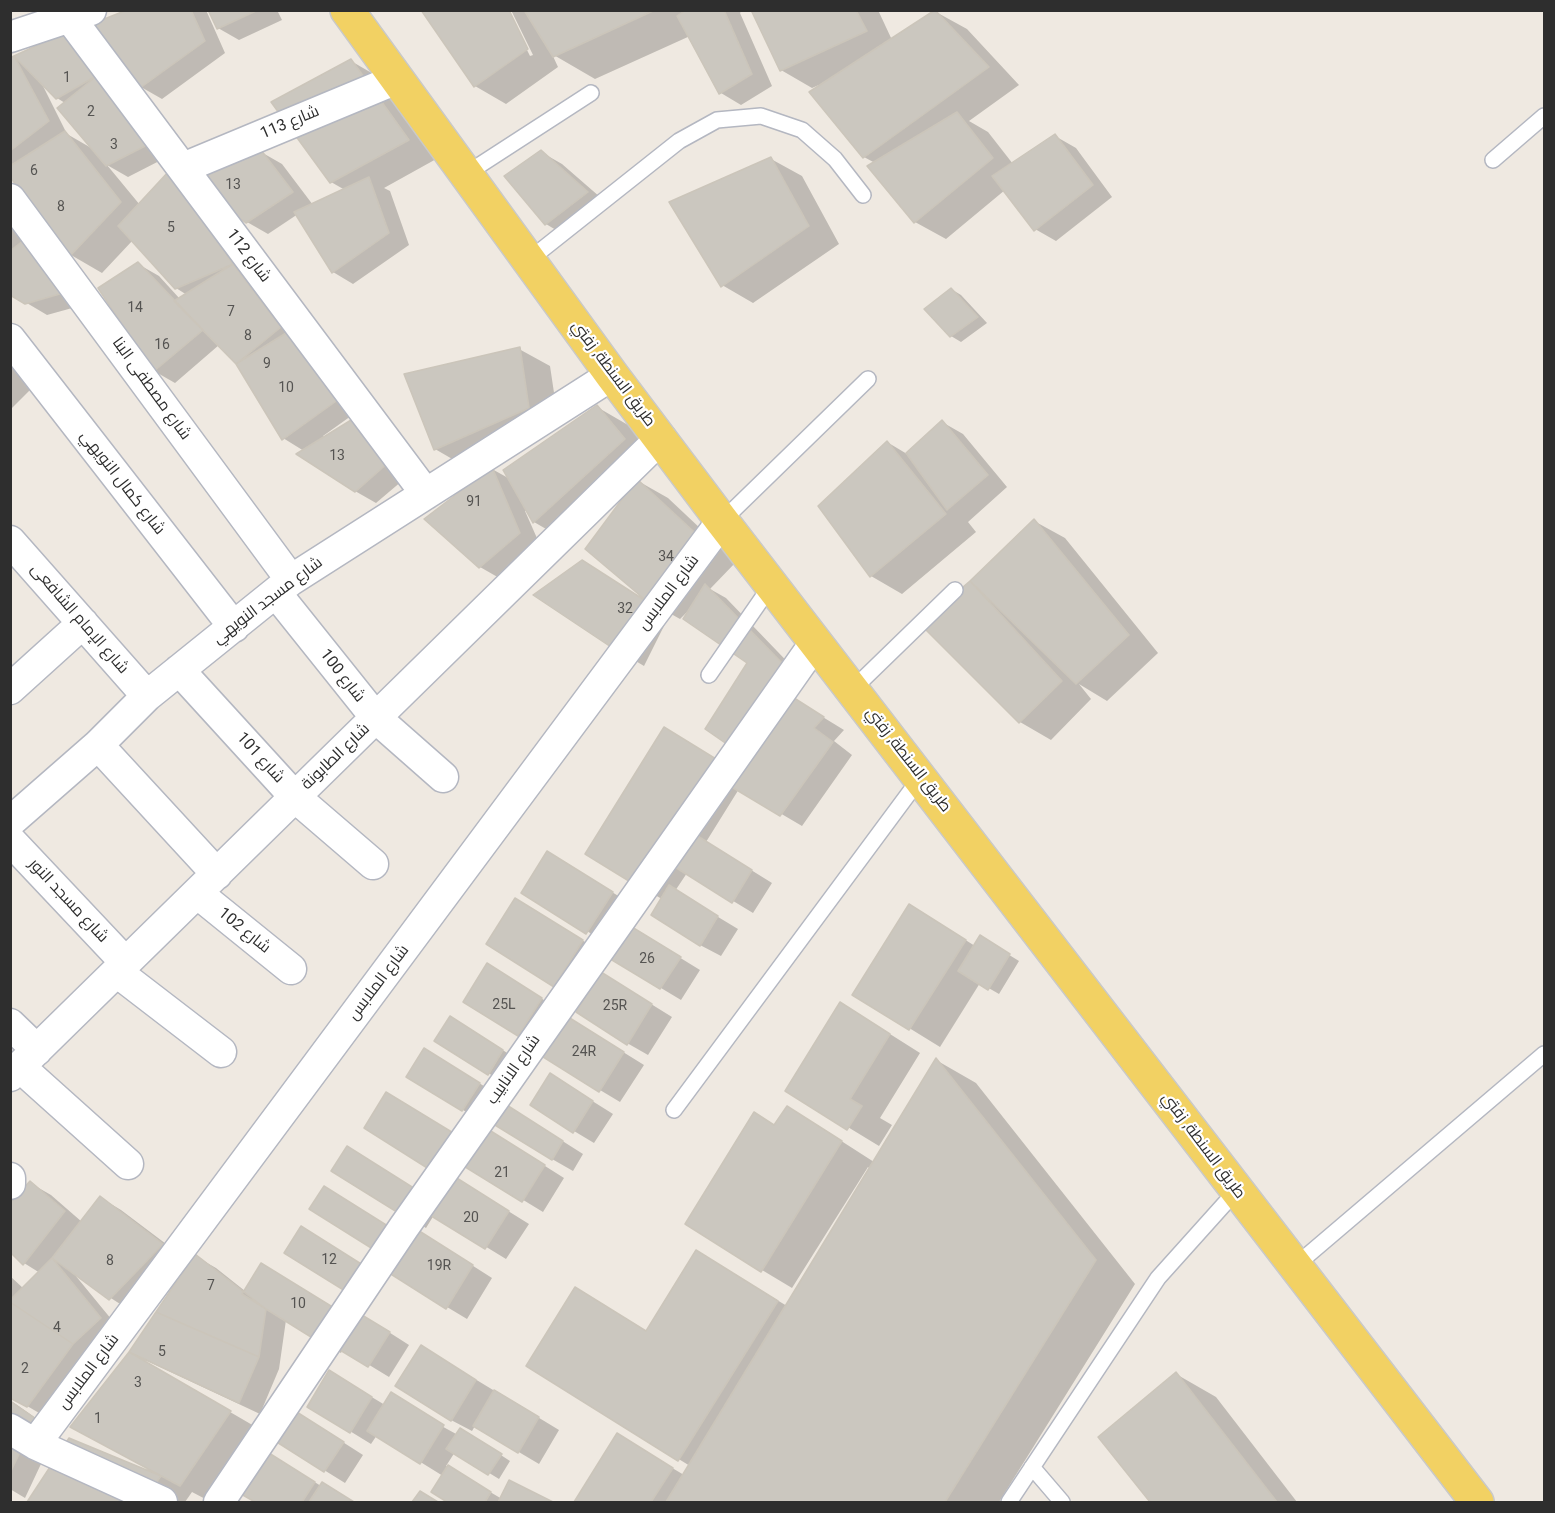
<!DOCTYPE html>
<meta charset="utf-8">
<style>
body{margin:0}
#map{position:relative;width:1555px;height:1513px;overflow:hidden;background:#efe9e1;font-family:Roboto,sans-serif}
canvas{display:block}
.frame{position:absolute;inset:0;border:12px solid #2e2e2e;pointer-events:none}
</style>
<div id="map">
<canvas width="1555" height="1513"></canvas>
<div class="frame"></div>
</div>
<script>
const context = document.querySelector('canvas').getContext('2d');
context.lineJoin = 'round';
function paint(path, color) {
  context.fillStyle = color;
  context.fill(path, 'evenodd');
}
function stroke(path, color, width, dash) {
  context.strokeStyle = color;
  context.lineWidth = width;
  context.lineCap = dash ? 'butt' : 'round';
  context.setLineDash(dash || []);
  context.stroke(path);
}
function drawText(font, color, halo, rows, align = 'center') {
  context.font = font + ' Roboto,Cairo,sans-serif';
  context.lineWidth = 4.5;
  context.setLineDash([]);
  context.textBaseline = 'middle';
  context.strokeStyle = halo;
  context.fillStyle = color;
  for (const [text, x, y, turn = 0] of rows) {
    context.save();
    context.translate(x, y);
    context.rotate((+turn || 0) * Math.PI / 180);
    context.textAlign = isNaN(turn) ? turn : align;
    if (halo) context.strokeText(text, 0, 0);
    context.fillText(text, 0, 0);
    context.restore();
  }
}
paint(new Path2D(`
 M131 10H206L225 53 162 99 141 87Z
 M210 10H277L282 20 239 40 218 28Z
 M507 10 530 56 533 55 511 10H742L740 13 772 86 741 105 721 93 690 36 595 79 552 54 558 67 506 104 475 86Z
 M752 10H878L892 40 936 12 967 29 1019 85 969 121 988 132 1013 164 1055 136 1076 148 1112 197 1056 241 1035 229 1005 190 946 239 915 222 875 163 864 157 819 85 812 88 781 70Z
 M66 33 169 156 128 177 107 165 140 205 170 173 358 411 323 436 325 438 409 475 376 503 355 491 304 451 283 438 237 363 219 345 175 383 154 371 138 264 159 276 180 299 187 295 176 288 133 240 102 273 71 255 10 174V60ZM42 84 57 98 65 103 93 149 67 134Z
 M351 61 382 79 438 158 384 188 390 191 409 245 353 284 333 272 298 214 268 234 247 222 261 152 282 164 313 205 345 190 331 182Z
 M541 152 562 164 608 204 566 236 546 224Z
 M771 159 802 176 839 244 753 303 722 285Z
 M10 215 83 305 47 315 10 293Z
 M951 289 961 295 987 323 961 342 951 336Z
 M10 345 37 383 10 410Z
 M519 349 550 366 559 426 466 467 435 449Z
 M597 407 628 425 654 458 565 540 534 522 527 510 525 511 540 545 501 579 480 567 427 519 492 469 510 479Z
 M942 422 963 434 1007 487 968 522 976 532 902 594 871 576 887 442 907 454Z
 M638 481 668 498 736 562 710 589 726 598 802 677 790 697 844 730 834 741 852 755 802 826 739 789 706 842 772 883 753 913 687 873 675 891 738 929 721 956 700 945 662 899 637 885 740 774 749 663 687 612 680 619 664 610 669 616 644 666 624 654 648 603Z
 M1034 521 1065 538 1158 653 1107 701 1079 684 1091 699 1051 740 1020 722 922 624 971 582Z
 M568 865 633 905 608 944 523 892Z
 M536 912 603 953 575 997 555 985Z
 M940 924 975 946 980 937 1019 961 999 994 980 983 940 1047 854 994Z
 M648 938 700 970 681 1000 661 988Z
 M508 977 561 1011 539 1047 465 1002Z
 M622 986 672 1017 648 1055 627 1043Z
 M871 1022 920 1053 880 1118 892 1125 879 1146 787 1090Z
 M586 1029 644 1065 620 1102 600 1090Z
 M471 1030 523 1063 509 1085 488 1073Z
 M936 1060 976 1083 1135 1284 999 1502H576L617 1435 684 1475 690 1466 528 1366 576 1289 647 1332 697 1252 787 1306 870 1169 868 1167 792 1288 762 1270 776 1127 818 1126 874 1162Z
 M445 1062 500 1096 483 1122 463 1110Z
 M570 1087 613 1114 594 1143 574 1131Z
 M523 1116 583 1154 573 1171 552 1159Z
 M507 1142 564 1178 543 1212 464 1164 455 1178 529 1224 506 1259 434 1215 426 1228 406 1216 436 1203 475 1148Z
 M30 1183 51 1195 82 1222 101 1198 121 1210 182 1256 131 1311 75 1275 121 1331 58 1424 10 1396V1276L24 1289 40 1273 24 1263Z
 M408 1239 434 1241 492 1278 467 1319 447 1307 394 1260Z
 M195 1256 216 1268 245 1291 348 1318 373 1322 409 1345 389 1377 343 1349 341 1353 286 1320 279 1369 260 1414 145 1360 144 1362 261 1430 211 1502 192 1492 185 1502H29L70 1440 150 1472 130 1353Z
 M442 1359 559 1430 539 1464 475 1426 472 1431 451 1420Z
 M1176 1374 1216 1397 1297 1502H1152L1100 1437Z
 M350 1384 385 1405 436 1423 458 1435H470L510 1461 499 1479 455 1452 446 1466 502 1499 510 1482 550 1502H450L433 1492 443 1476 377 1435 371 1444 309 1406Z
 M10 1400 56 1432 25 1498 10 1489Z
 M313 1423 363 1455 345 1483 274 1439Z
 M282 1462 321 1486 322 1484 353 1502H257L236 1489Z`), '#0003');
const building = new Path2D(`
 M127 10H191L205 41 140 88 89 25Z
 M208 10H258L217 29Z
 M421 10H509L528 49 474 87Z
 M524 10H655L553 57Z
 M686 10H724L752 74 719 94 677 16Z
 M751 10H856L867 31 780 71Z
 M935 10 989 67 863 158 809 92Z
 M66 32 98 75 56 99 14 56Z
 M14 56 49 121 10 151V58Z
 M351 59 409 140 330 183 271 102Z
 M98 75 149 144 106 166 57 108Z
 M957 112 993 158 914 223 867 166Z
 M65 131 121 202 70 256 10 177V166Z
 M1055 134 1093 185 1034 231 992 176Z
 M261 150 293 192 246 223 192 181Z
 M541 150 588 192 545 225 504 176Z
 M771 157 809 226 721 287 669 202Z
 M169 171 233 264 175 289 118 226Z
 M369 177 389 233 332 273 294 212Z
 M24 240 63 293 25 304 10 295V251Z
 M138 262 203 330 153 372 98 288Z
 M233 264 281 327 236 364 174 301Z
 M951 288 978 317 950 337 924 309Z
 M291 330 339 399 282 440 236 364Z
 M520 347 529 408 434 450 404 374Z
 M597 405 625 439 533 523 503 470Z
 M356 417 389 462 355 492 296 454Z
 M942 420 988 475 947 510 906 453Z
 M887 441 946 514 870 577 818 506Z
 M492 467 520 533 479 568 424 519Z
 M637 479 706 543 649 603 585 549Z
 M1034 519 1129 635 1076 684 970 581Z
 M582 560 649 603 623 655 533 595Z
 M970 581 1062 681 1019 723 920 624Z
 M705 584 783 664 731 747 705 729 747 663 683 619Z
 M791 696 824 717 814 728 833 742 780 816 730 786Z
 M664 727 716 759 637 886 585 854Z
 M688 830 752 870 732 903 667 862Z
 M547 851 613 892 586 934 521 893Z
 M669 885 718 916 700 946 651 915Z
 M515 898 583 940 554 987 486 944Z
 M909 904 966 940 909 1030 852 995Z
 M627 924 681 957 660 989 607 957Z
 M980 935 1010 954 988 990 958 971Z
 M487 963 542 998 518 1036 463 1002Z
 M601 972 652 1004 627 1045 576 1012Z
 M840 1002 890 1034 850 1099 862 1106 847 1130 785 1091Z
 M565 1015 624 1052 599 1092 540 1055Z
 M450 1016 503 1050 488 1075 434 1041Z
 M424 1048 480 1083 462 1111 406 1077Z
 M936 1058 1096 1260 945 1502H666Z
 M550 1073 593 1101 573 1133 530 1105Z
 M386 1092 455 1134 432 1171 364 1128Z
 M502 1102 563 1141 552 1160 490 1122Z
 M787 1106 842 1141 761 1272 685 1224 754 1112 774 1125Z
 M486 1128 545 1165 522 1202 462 1165Z
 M347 1146 420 1192 405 1217 331 1171Z
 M452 1175 509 1211 485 1249 428 1214Z
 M30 1181 65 1211 23 1265 10 1252V1203Z
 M324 1186 391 1228 376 1251 309 1209Z
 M100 1196 163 1244 109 1300 52 1258Z
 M301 1226 366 1267 350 1294 284 1253Z
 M413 1227 473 1265 446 1309 386 1271Z
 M696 1250 778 1301 678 1461 526 1366 575 1287 646 1331Z
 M195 1254 266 1309 259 1357 156 1312Z
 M52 1258 101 1318 73 1344 10 1302V1300Z
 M261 1263 339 1311 319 1342 242 1294Z
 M10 1302 73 1344 27 1407 10 1398Z
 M352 1309 390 1332 368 1367 330 1344Z
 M156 1312 259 1357 239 1403 129 1352Z
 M421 1345 476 1380 451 1421 395 1386Z
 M129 1352 231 1411 180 1486 70 1427Z
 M329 1370 372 1397 350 1433 307 1407Z
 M1176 1372 1277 1502H1150L1098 1437Z
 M494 1390 539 1417 518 1453 473 1426Z
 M391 1392 444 1425 420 1464 367 1431Z
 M10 1401 36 1419 10 1473Z
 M292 1409 344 1442 324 1472 272 1439Z
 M460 1428 502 1454 488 1475 446 1449Z
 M617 1433 673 1468 651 1502H574Z
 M69 1438 161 1476 142 1502H27Z
 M261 1448 315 1482 302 1502H255L234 1490Z
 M448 1465 491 1492 485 1502H447L431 1492Z
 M509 1480 553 1502H498Z
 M322 1482 354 1502H309Z
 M420 1491 438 1502H412Z`);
paint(building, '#cbc7bf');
stroke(building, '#cbc5ba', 1.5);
const service = new Path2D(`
 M1493 160 1544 116
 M466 174 591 93
 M529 260 679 141 717 120 761 116 802 130 835 159 863 195
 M722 521 868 379
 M709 675 772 584
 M853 689 955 590
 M674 1110 921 777
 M1295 1266 1544 1054
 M1032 1467 1062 1502
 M1009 1502 1158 1278 1237 1190`);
const minor = new Path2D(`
 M70 18 426 494
 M10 37 91 10
 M183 168 397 79
 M10 199 291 580
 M10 339 234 627
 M10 541 147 696
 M276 593 376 718 443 777
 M179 670 295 797 373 864
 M10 689 83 623
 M98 745 217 874
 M10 822 98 745 147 696 291 580 612 375
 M10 840 126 963
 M197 893 291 969
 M117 972 221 1052
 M10 1024 37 1050
 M20 1067 128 1164
 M10 1076 661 438
 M10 1178V1184
 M10 1429 35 1444 162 1502
 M35 1444 722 521
 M219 1502 404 1227 815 643`);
const primary = new Path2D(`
 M347 10 612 375 722 521 1477 1502`);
stroke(service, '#b4b7c1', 18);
stroke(minor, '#b4b7c1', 33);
stroke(primary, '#c9c9c9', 36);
stroke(service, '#fff', 15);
stroke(minor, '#fff', 30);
stroke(primary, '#f2d163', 33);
drawText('14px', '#555452', null, [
 ["1",67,78],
 ["2",91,112],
 ["3",114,145],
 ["6",34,171],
 ["13",233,185],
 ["8",61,207],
 ["5",171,228],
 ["14",135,308],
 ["7",231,312],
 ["8",248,336],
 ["16",162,345],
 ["9",267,364],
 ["10",286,388],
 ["13",337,456],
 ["91",474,502],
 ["34",666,557],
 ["32",625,609],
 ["26",647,959],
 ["25L",504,1005],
 ["25R",615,1006],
 ["24R",584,1052],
 ["21",502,1173],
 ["20",471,1218],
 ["12",329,1260],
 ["8",110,1261],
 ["19R",439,1266],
 ["7",211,1286],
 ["10",298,1304],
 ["4",57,1328],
 ["5",162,1352],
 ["2",25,1369],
 ["3",138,1383],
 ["1",98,1419]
]);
drawText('16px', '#2e2e2e', '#fff', [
 ["شارع 113",290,123,-23],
 ["شارع 112",248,256,53],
 ["طريق السنطة, زفتي",613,374,53],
 ["شارع مصطفى البنا",151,389,54],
 ["شارع كمال النويهي",122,483,52],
 ["شارع الملابس",669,593,-53],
 ["شارع مسجد النويهي",268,601,-37],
 ["شارع الإمام الشافعى",79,619,49],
 ["شارع 100",342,676,52],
 ["شارع الطابونة",336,757,-44],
 ["شارع 101",260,758,48],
 ["طريق السنطة, زفتي",908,760,52],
 ["شارع مسجد النور",68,901,47],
 ["شارع 102",244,931,39],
 ["شارع الملابس",379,983,-53],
 ["شارع الانابيب",514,1070,-55],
 ["طريق السنطة, زفتي",1203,1146,53],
 ["شارع الملابس",89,1372,-53]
]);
</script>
